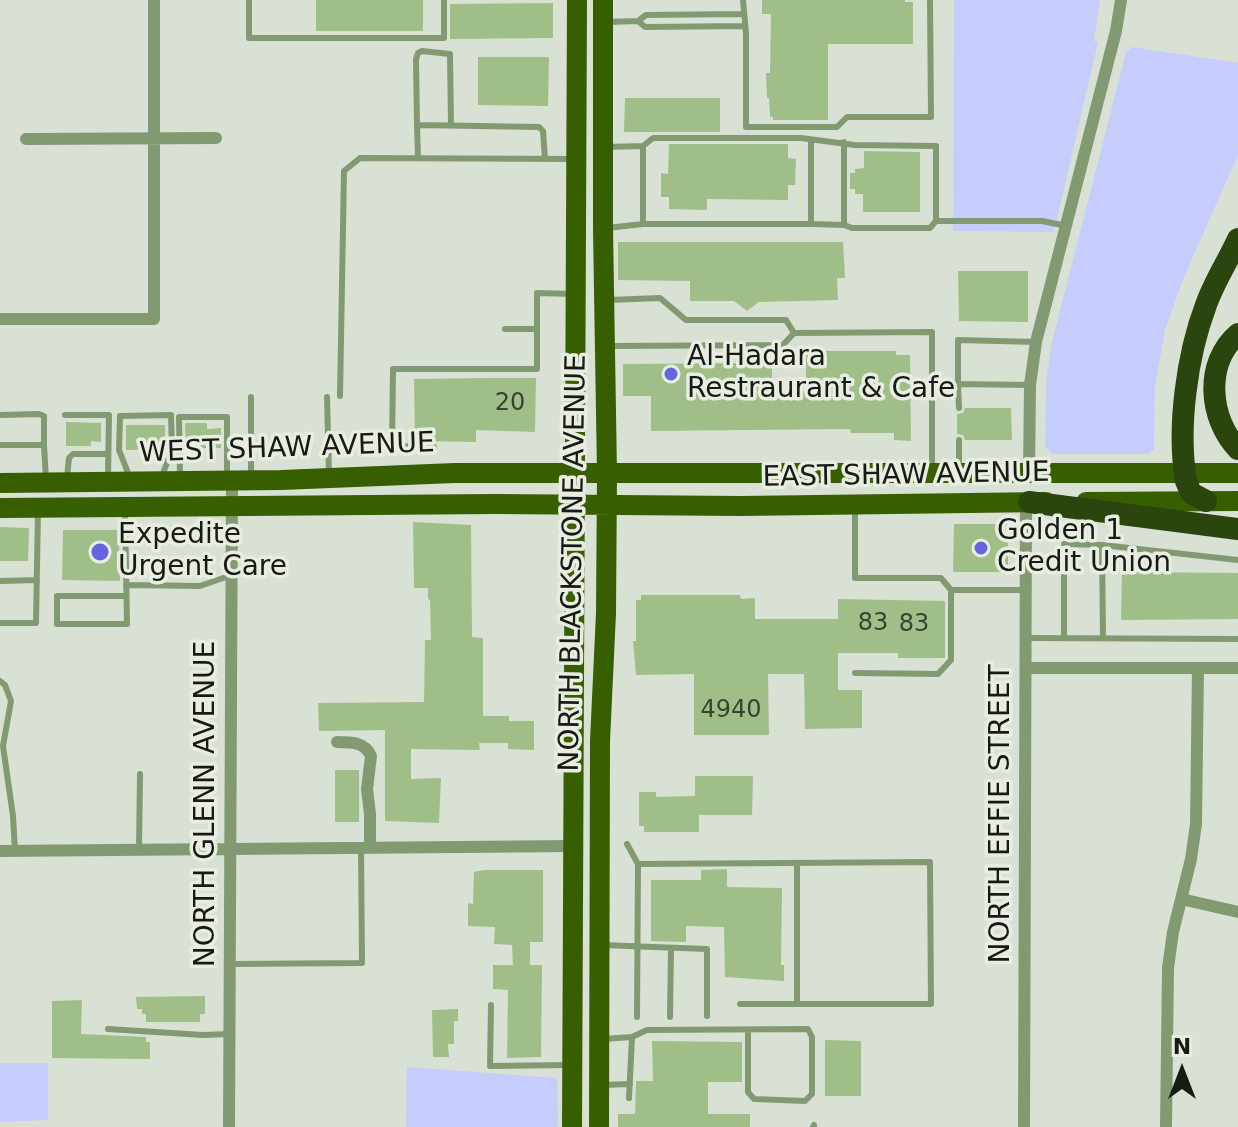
<!DOCTYPE html>
<style>
body{margin:0}
#map{position:relative;width:1238px;height:1127px;overflow:hidden;background:#d9e1d4;font-family:"DejaVu Sans",sans-serif}
canvas{display:block}
.north{position:absolute;left:1142px;top:1031px;width:80px;height:80px;-webkit-text-stroke:6px #e7eee1;paint-order:stroke;rotate:0deg;font-size:22px;font-weight:700;line-height:32px;text-align:center;color:#181a16}
.north::after{content:'';display:block;margin:auto;width:28px;height:36px;background:#181a16;clip-path:polygon(50% 0,100% 100%,50% 72%,0 100%)}
</style>
<div id="map">
<canvas width="1238" height="1127"></canvas>
<div class="north">N</div>
</div>
<script>
const context = document.querySelector('canvas').getContext('2d');
context.lineJoin = 'round';
function paint(path, color) {
  context.fillStyle = color;
  context.fill(path, 'evenodd');
}
function stroke(path, color, width, dash) {
  context.strokeStyle = color;
  context.lineWidth = width;
  context.lineCap = dash ? 'butt' : 'round';
  context.setLineDash(dash || []);
  context.stroke(path);
}
function drawText(font, color, halo, rows, align = 'center') {
  context.font = font + ' "DejaVu Sans",sans-serif';
  context.lineWidth = 7;
  context.setLineDash([]);
  context.textBaseline = 'middle';
  context.strokeStyle = halo;
  context.fillStyle = color;
  for (const [text, x, y, turn = 0] of rows) {
    context.save();
    context.translate(x, y);
    context.rotate((+turn || 0) * Math.PI / 180);
    context.textAlign = isNaN(turn) ? turn : align;
    if (halo) context.strokeText(text, 0, 0);
    context.fillText(text, 0, 0);
    context.restore();
  }
}
paint(new Path2D(`
 M954 0H1100L1094 41 1098 42 1054 232 953 231Z
 M1132 47 1238 63V155L1184 277 1165 330 1155 386 1154 449 1149 454H1053L1045 447 1046 383 1051 346 1126 52Z
 M0 1063H48V1120L0 1122Z
 M407 1067 557 1078 558 1127H406Z`), '#c6cdfd');
paint(new Path2D(`
 M316 0H423V31H316Z
 M762 0H905V2H913V44H828V120H773V117H770L769 98H767L766 73H770L771 14H762Z
 M553 3V38L450 39V4Z
 M478 57H549L548 106 478 105Z
 M625 98H720V132H624Z
 M669 144H788V158L796 159 795 185H788V200L707 199V210L669 209V197H661V173L668 174Z
 M864 151 920 152V212H863V194H855V189H850V173H855V169L864 168Z
 M618 242H843L845 278H837L838 300 759 302 747 311 734 301H690V281L618 280Z
 M958 271H1028V322L959 321Z
 M809 351H896V355H910L911 441 894 440V433H851L850 429 651 431V396H623V364L772 363V391H806V355H809Z
 M484 378H536L535 432 476 430V442L415 441 414 379Z
 M965 408H1011L1012 440H965L963 435 957 434V414L963 413Z
 M66 422 101 423V442L91 441V446H66Z
 M185 423H207V429L221 428V448H186Z
 M126 425H165V449L126 450Z
 M413 522 471 525 472 637 483 638V716H509V721H534V750L508 749V743H479L480 750 411 749V779L441 778 439 823 385 821V730L319 731 318 703 424 702 425 640H431L430 600 428 599V588H414Z
 M954 524H1008V572H953Z
 M0 527 29 528 28 561H0Z
 M63 530H119L120 581 62 580Z
 M1122 572 1238 573V619L1121 620Z
 M641 595H740L741 599 755 598V619H838V599L945 601V658H898V653H838V690H862V728L805 729 804 674H768L769 735H694V674L636 675 633 641H636V600H641Z
 M335 770H359V822H335Z
 M695 776H753L752 815H699V832H644V826H639V792H656V797L695 796Z
 M727 869V887L782 888 781 965H784V981L725 977 724 927 686 926V942L651 941V880H701V870Z
 M484 870H543V942H530V965H542L541 1057 507 1058 508 990 493 989V965H513L512 945 494 944 495 927 468 926V903L473 904 474 872Z
 M205 996V1014H200V1022H146V1014H142V1009H137L136 997Z
 M82 1000 81 1034 146 1037V1042H150V1059L52 1058V1001Z
 M458 1009V1021H454V1044H448L449 1057H433L432 1010Z
 M825 1040 861 1041V1096H825Z
 M652 1041 742 1042V1082H708V1114H750V1127H618V1114H635L636 1081H653Z`), '#a0bf88');
stroke(new Path2D(`
 M249 0V38H444V0
 M743 0 746 33V127H837L847 117H931L930 0
 M638 21 646 15 743 14
 M607 22 638 21 645 27 745 26
 M417 125 416 59 418 53 422 51 450 54 451 125
 M607 147 643 146 653 138H801L854 145 936 146V221L930 228H852L844 225 811 224H643L607 228
 M418 158 417 125 539 127 543 131 545 159
 M936 221H1042L1067 226
 M643 224V146
 M811 224V141
 M844 225V142
 M609 300 660 298 686 320H786L794 333
 M505 329H537
 M609 346 783 345 794 333 932 332V469
 M958 384 959 408
 M1029 385 958 384V340L1036 342
 M340 396 344 171 360 158 573 159
 M251 397V477
 M327 397 329 475
 M0 415 39 414 44 416V445H0
 M65 415H109L108 478
 M44 445 46 479
 M434 447 392 446 393 369H537V293L572 294
 M959 469V440
 M67 477 69 458 73 454H108
 M180 477 179 417H227V478
 M130 478 119 450 120 416 171 415 172 449 161 479
 M855 506V578H941L951 590H1026
 M125 510 127 624H57V596H126
 M1102 545 1103 638
 M0 581 37 580
 M126 585 200 586 232 575
 M0 623H36L38 510
 M1026 638 1238 639
 M1064 638V544L1102 545 1238 560
 M855 673 938 674 951 660V590
 M0 681 5 685 11 701 3 746 13 816 15 851
 M627 844 638 864 637 1017
 M139 849 140 774
 M797 863V1004
 M638 864 930 862 931 1004H740
 M602 945 707 949V1016
 M231 964 362 963 361 847
 M491 1005 490 1066 569 1065
 M670 1017 671 948
 M108 1029 203 1035 231 1034
 M603 1039 632 1037 647 1030 808 1029 812 1037V1094L805 1101 754 1099 748 1092V1030
 M602 1085 630 1084
 M629 1098 632 1037
 M813 1127 814 1125`), '#829a71', 6);
stroke(new Path2D(`
 M26 139 216 138
 M0 319H154V0
 M1029 474 1030 385 1036 342 1116 31 1121 0
 M1026 668H1238
 M337 742C351 742 365 742 371 756L367 789 370 814V847
 M0 851 574 846
 M1181 899 1238 912
 M229 1127 232 480
 M1024 1127 1026 502
 M1166 1127 1168 968 1173 932 1191 859 1196 824 1198 668`), '#829a71', 12);
stroke(new Path2D(`
 M0 483 281 480 455 473H1238
 M1086 502 1238 501
 M0 508 495 504 740 506 1046 502
 M572 1127 577 0
 M599 1127 600 741 606 613 607 474 603 228V0`), '#375f00', 20);
stroke(new Path2D(`
 M1238 334C1204 363 1209 419 1238 449
 M1206 501 1191 493 1186 481C1177 428 1187 355 1206 305 1214 282 1228 261 1238 239
 M1029 502 1238 529`), '#2a450e', 22);
for (const [x, y, r, color] of [
 [671,374,8,"#6565de"],
 [981,548,8,"#6565de"],
 [100,552,10,"#6565de"]
]) {
  const dot = new Path2D();
  dot.arc(x, y, r, 0, 2 * Math.PI);
  context.fillStyle = color;
  context.fill(dot);
  stroke(dot, '#e7eee1', 3);
}
drawText('24px', '#3a4332', null, [
 ["20",510,404],
 ["83",873,624],
 ["83",914,625],
 ["4940",731,711]
]);
drawText('28px', '#181a16', '#e7eee1', [
 ["Al-Hadara",687,358],
 ["Restraurant & Cafe",687,390],
 ["Golden 1",997,532],
 ["Credit Union",997,564],
 ["Expedite",118,536],
 ["Urgent Care",118,568]
], 'left');
drawText('28px', '#181a16', '#e7eee1', [
 ["WEST SHAW AVENUE",287,449,-2],
 ["EAST SHAW AVENUE",906,476,-1],
 ["NORTH BLACKSTONE AVENUE",574,563,-89],
 ["NORTH GLENN AVENUE",207,804,-90],
 ["NORTH EFFIE STREET",1002,814,-90]
]);
</script>
